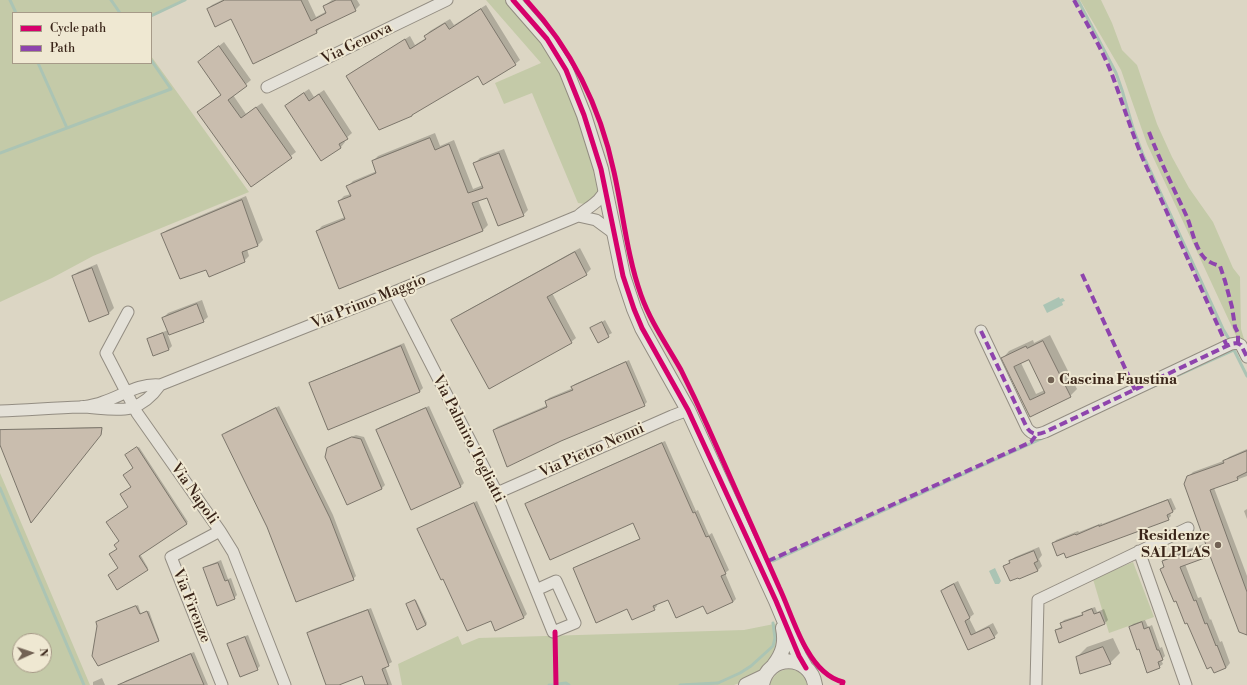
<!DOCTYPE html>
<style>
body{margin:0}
#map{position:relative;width:1247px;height:685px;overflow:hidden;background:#dcd6c4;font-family:"Libre Bodoni",serif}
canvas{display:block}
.legend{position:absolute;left:12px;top:12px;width:140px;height:52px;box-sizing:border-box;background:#efe8d2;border:1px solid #a69a88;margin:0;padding:5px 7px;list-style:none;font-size:12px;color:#392418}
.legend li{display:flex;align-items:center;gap:8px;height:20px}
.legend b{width:20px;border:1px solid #a69a88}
.north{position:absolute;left:12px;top:633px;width:40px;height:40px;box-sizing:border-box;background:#efe8d2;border:1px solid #a69a88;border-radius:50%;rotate:87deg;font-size:11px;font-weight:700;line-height:16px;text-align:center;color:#392418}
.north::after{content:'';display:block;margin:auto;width:14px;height:18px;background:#726254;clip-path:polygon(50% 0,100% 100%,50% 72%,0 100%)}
</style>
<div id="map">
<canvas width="1247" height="685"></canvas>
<ul class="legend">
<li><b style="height:5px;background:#d6006c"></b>Cycle path</li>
<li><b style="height:5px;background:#8e44ad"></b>Path</li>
</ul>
<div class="north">N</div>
</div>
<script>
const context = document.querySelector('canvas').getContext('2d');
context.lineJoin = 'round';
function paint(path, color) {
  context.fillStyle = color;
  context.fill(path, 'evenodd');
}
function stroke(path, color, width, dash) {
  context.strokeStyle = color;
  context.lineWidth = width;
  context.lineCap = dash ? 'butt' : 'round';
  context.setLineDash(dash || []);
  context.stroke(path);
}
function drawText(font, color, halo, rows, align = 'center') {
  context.font = font + ' "Libre Bodoni",serif';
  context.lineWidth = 4;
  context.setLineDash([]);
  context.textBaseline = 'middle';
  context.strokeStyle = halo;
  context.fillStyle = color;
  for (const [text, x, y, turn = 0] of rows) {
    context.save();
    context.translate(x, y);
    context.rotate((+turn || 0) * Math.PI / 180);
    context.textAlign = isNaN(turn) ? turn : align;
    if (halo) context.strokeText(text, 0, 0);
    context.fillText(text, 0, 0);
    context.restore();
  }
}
paint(new Path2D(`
 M0 0H186L151 16V13H13V63H151V56L249 192 93 256 52 278 0 302Z
 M486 0H513L551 47 605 187 591 205 578 203 532 93 504 104 495 83 541 63Z
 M1080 0H1101L1112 23 1122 50 1137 65 1157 124 1172 157 1189 188 1213 222 1233 268 1240 277 1241 329 1244 339 1238 340 1147 144 1121 70Z
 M0 473 90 685H0ZM20 641H44V665H20Z
 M1133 562 1154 617 1109 633 1093 579Z
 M779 623 780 650C764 667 758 677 734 685H402L398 664 458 636 462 645 479 638 744 630Z
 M789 669C799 670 805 675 807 685H770C773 675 779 670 789 669Z`), '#c4caa8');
paint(new Path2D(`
 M1059 297 1060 299 1063 298 1065 301 1062 302 1063 305 1047 313 1043 305Z
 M995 568 1001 581 999 584H995L989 571Z`), '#abc4b4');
paint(new Path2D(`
 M222 0H308L316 17 327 11 324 6 332 0H357L360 5 355 10 321 27 317 32 232 18 208 9 212 5Z
 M486 5 520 60 515 64 478 75 347 77 352 72 410 36 415 45 426 38 425 36 430 31 450 19 454 25Z
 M224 42 251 80 233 95 246 114 262 103 296 152 251 186 198 112 222 94 199 62Z
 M309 89 314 97 324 90 352 133 344 140 345 142 341 147 321 160 286 106 291 101Z
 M435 133 440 146 454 140 473 189 483 185 475 163 480 158 504 149 528 210 523 215 488 197 478 200 488 225 483 230 340 287 317 231 322 226 345 217 339 201 344 196 351 194 348 186 353 181 377 171 373 161 378 156Z
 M246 196 263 240 258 245 247 249 249 256 244 261 206 269 162 234 167 230Z
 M580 248 591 269 586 274 552 293 576 338 571 342 453 321 457 316Z
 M97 264 114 308 109 313 89 321 73 276 78 272Z
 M202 300 208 317 203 321 168 335 172 346 169 349 154 354 148 340 151 337 168 330 163 318 168 313Z
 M605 320 612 333 598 341 592 328Z
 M1050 335 1077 389 1070 396 1030 416 1003 358 1009 351 1033 340 1034 343ZM1029 358 1045 390 1036 394 1021 363Z
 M404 343 423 388 420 391 310 384 313 381Z
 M629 360 647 402 644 405 561 440 494 430 497 427 548 405 546 401 549 398 573 388 572 387 575 384Z
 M279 406 333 515 356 576 353 579 268 527 223 436 226 432Z
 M429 406 464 483 461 486 377 430 380 427Z
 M102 427V433L32 522 0 442V430Z
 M356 435 364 437 385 485 382 488 347 504 328 449 331 445Z
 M665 441 696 511 698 510 709 535 712 533 729 570 725 573 736 599 733 602 707 613 704 605 668 598 656 603 657 606 654 609 632 618 628 608 574 569 577 566 641 538 634 522 527 504 530 501Z
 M139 447 188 522 140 554 148 568 118 588 109 575 119 568 118 549 129 507 135 468 127 454Z
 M1247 449V476L1214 488 1247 576V632L1211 554 1185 564 1198 598 1201 597 1210 620 1211 619 1220 642 1222 641 1230 663 1226 668 1214 672 1161 569 1165 565 1163 561 1167 556 1207 543 1188 477 1193 472 1226 460 1229 457Z
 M1171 498 1176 509 1170 513 1171 516 1168 519 1064 552 1053 544 1056 540 1078 531 1079 532 1102 523V524Z
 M477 501 527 614 524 617 491 620 444 577 418 530 421 527Z
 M1247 509V519L1244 511Z
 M1039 547 1042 555 1039 559 1042 566 1037 571 1005 566 1015 557Z
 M221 560 228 579 231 578 237 595 234 598 204 569 207 566Z
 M958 581 974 614 969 618 976 632 993 623 998 633 994 637 969 649 942 591 946 587Z
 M416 600 427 623 426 625 408 603Z
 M138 605 141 614 149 611 159 639 158 640 99 626 97 622 98 621Z
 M1095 607 1097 612 1104 609 1108 620 1105 623 1056 630 1062 626 1061 623 1064 620 1083 614 1086 610Z
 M371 608 392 662 385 666 392 685H366L363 675 336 685H327L308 633 311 630Z
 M1145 620 1148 627 1152 625 1160 648 1162 647 1165 656 1161 660 1163 664 1159 667 1130 627 1133 624Z
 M248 635 260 666 257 669 228 645 231 642Z
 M1113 638 1120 653 1110 663 1077 657 1087 647Z
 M194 652 208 685H122L125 681Z
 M102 678 105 685H93V682Z`), '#0003');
stroke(new Path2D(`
 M10 0 16 13
 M111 0 120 13
 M1078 0 1116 73 1122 90 1133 128 1143 155 1223 329 1229 339
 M151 16 185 0
 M38 63 67 128
 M0 153 171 89 151 60
 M1150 388 1234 350 1247 376
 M0 488 84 685
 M773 561 1043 438
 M558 684 566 683 569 685
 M549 685H553
 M680 685 718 683 740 673 751 666 773 646 775 638 773 623`), '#abc4b4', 3);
const building = new Path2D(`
 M225 0H301L311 21 326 13 323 6 336 0H351L356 11 316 30 317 33 253 64 231 19 215 27 207 9Z
 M481 9 516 65 483 85 478 76 412 115V116L379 130 346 76 405 39 410 49 426 39 424 36 445 23 449 29Z
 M219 46 247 86 228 100 241 118 256 107 292 158 251 187 197 112 221 95 198 62Z
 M304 93 309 101 319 94 348 139 339 144 341 148 321 161 285 106Z
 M430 138 435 150 449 144 468 193 483 188 473 163 499 153 524 216 498 226 487 198 472 203 483 231 339 289 316 231 345 219 338 201 351 196 346 186 376 173 372 161Z
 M242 200 258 246 242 252 245 262 209 277 206 270 180 279 161 234Z
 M575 252 587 275 547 297 572 343 489 389 451 320Z
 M92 268 109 314 89 322 72 276Z
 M197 304 204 322 169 335 162 318Z
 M602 322 609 337 598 343 590 328Z
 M163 333 169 350 153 356 147 339Z
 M1043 341 1071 397 1030 417 1001 358 1026 346 1027 348ZM1029 360 1045 393 1030 400 1014 367Z
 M401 346 420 392 328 430 309 383Z
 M626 362 645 406 561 441 507 467 493 430 547 407 545 401 573 390 571 387Z
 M276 408 330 518 354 580 296 602 267 527 222 435Z
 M426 408 461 487 411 510 376 430Z
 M102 428 101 435 31 523 0 445V430Z
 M352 437 361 439 382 489 347 505 325 457 327 448Z
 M662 443 693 513 695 512 706 537 709 536 726 574 721 576 733 602 707 614 703 606 676 618 668 600 653 606 655 610 632 620 627 609 596 623 573 568 640 539 633 523 550 560 525 504Z
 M137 447 187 524 139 556 148 570 117 590 108 575 118 568 109 554 117 549 114 545 119 541 106 522 128 507 120 494 131 487 123 475 133 468 125 455Z
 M1247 451V472L1237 477 1238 480 1210 490 1247 592V635L1239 632 1210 556 1180 567 1194 601 1196 600 1205 624 1207 623 1216 646 1217 645 1226 668 1214 673 1211 667 1207 669 1187 623 1185 624 1176 601 1174 602 1160 569 1164 567 1162 561 1206 545 1184 484 1187 476 1224 463 1223 461Z
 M1168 500 1173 512 1167 515 1169 520 1066 558 1064 553 1057 556 1052 543 1075 534 1076 535 1099 525V526Z
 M474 503 524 618 495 631 491 621 467 631 443 579 441 580 417 529Z
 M1034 551 1038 561 1034 563 1038 571 1019 579 1018 578 1010 581 1003 566 1010 563 1009 561Z
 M218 563 225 581 228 580 235 599 217 606 203 568Z
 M954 584 970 618 965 621 971 635 989 627 995 638 968 650 941 591Z
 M415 600 426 625 417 630 406 604Z
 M136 606 140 614 147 611 159 641 98 666 92 656 97 626 96 622Z
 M1092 609 1094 614 1100 612 1105 624 1059 643 1055 630 1062 628 1060 623 1083 615 1082 613Z
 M368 610 389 666 382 669 388 685H365L362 676 339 685H326L307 633Z
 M1142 622 1144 629 1149 627 1157 650H1159L1163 660 1158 662 1160 668 1147 673 1139 649 1137 650 1129 627Z
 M245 637 258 670 240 677 227 644Z
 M1103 647 1111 664 1080 674 1076 657Z
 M191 654 204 685H118Z`);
paint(building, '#c9bdae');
stroke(building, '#7c766b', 1);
const minor = new Path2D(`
 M267 87 447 0
 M578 216 596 220 615 234
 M394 292 497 493 553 632 575 623 556 581 536 590
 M128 312 106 353 137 413 220 531 233 552 285 685
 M981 331 1027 428C1032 435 1037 435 1045 432L1231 344 1237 343 1241 345 1247 357
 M81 407C88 406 96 405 103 402 122 396 138 383 160 385L394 292 578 216C588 207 601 202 606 188
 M0 411C27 410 53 408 80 407 97 407 114 412 131 408 143 404 153 395 160 385
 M497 493 672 416 688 410
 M220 531 171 557 222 685
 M1139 551 1186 685
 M1036 685 1038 600 1188 528`);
const tertiary = new Path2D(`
 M513 0 547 39 566 70 584 115 601 169 623 276 634 309 642 328 688 410 776 601 799 656 806 668
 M774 665C783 653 786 643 783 628
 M746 685 765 676
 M762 685C768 653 810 654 815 685`);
stroke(minor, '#938d82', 13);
stroke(tertiary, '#938d82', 16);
stroke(minor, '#e4e1d8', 11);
stroke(tertiary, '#e4e1d8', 14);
stroke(new Path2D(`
 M1074 0C1088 26 1104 52 1114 80 1124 107 1132 133 1143 159L1227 346
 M1149 132C1160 161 1174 189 1187 217 1192 230 1194 243 1202 255 1206 261 1213 264 1220 266L1225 281 1232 307 1235 327 1238 333V343
 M1082 274 1135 390
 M981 331 1027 428C1032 435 1037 435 1045 432L1231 344 1237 343 1241 345 1247 357
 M768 561 1031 442 1037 434`), '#8e44ad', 4, [8, 4]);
stroke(new Path2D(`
 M513 0 547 39 566 70 584 115 601 169 623 276 634 309 642 328 688 410 776 601 799 656 806 668
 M526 0C572 49 600 106 614 172 623 212 627 256 641 295 651 323 667 345 681 370 690 388 699 407 707 425 731 479 755 533 779 587 788 606 796 632 807 650 815 664 827 678 843 682L842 685
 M555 632 556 685`), '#d6006c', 5);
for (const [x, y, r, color] of [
 [1051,380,4,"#726254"],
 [1218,545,4,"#726254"]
]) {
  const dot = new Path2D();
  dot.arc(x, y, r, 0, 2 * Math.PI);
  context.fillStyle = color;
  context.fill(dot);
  stroke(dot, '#efe8d2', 1.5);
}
drawText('15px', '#392418', '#efe8d2', [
 ["Via Genova",357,44,-26],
 ["Via Primo Maggio",369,302,-22],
 ["Via Palmiro Togliatti",468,439,63],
 ["Via Pietro Nenni",592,451,-24],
 ["Via Napoli",194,494,55],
 ["Via Firenze",191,606,68]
]);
drawText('bold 15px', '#392418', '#efe8d2', [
 ["Cascina Faustina",1059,380],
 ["Residenze",1210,536,"right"],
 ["SALPLAS",1210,553,"right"]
], 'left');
</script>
